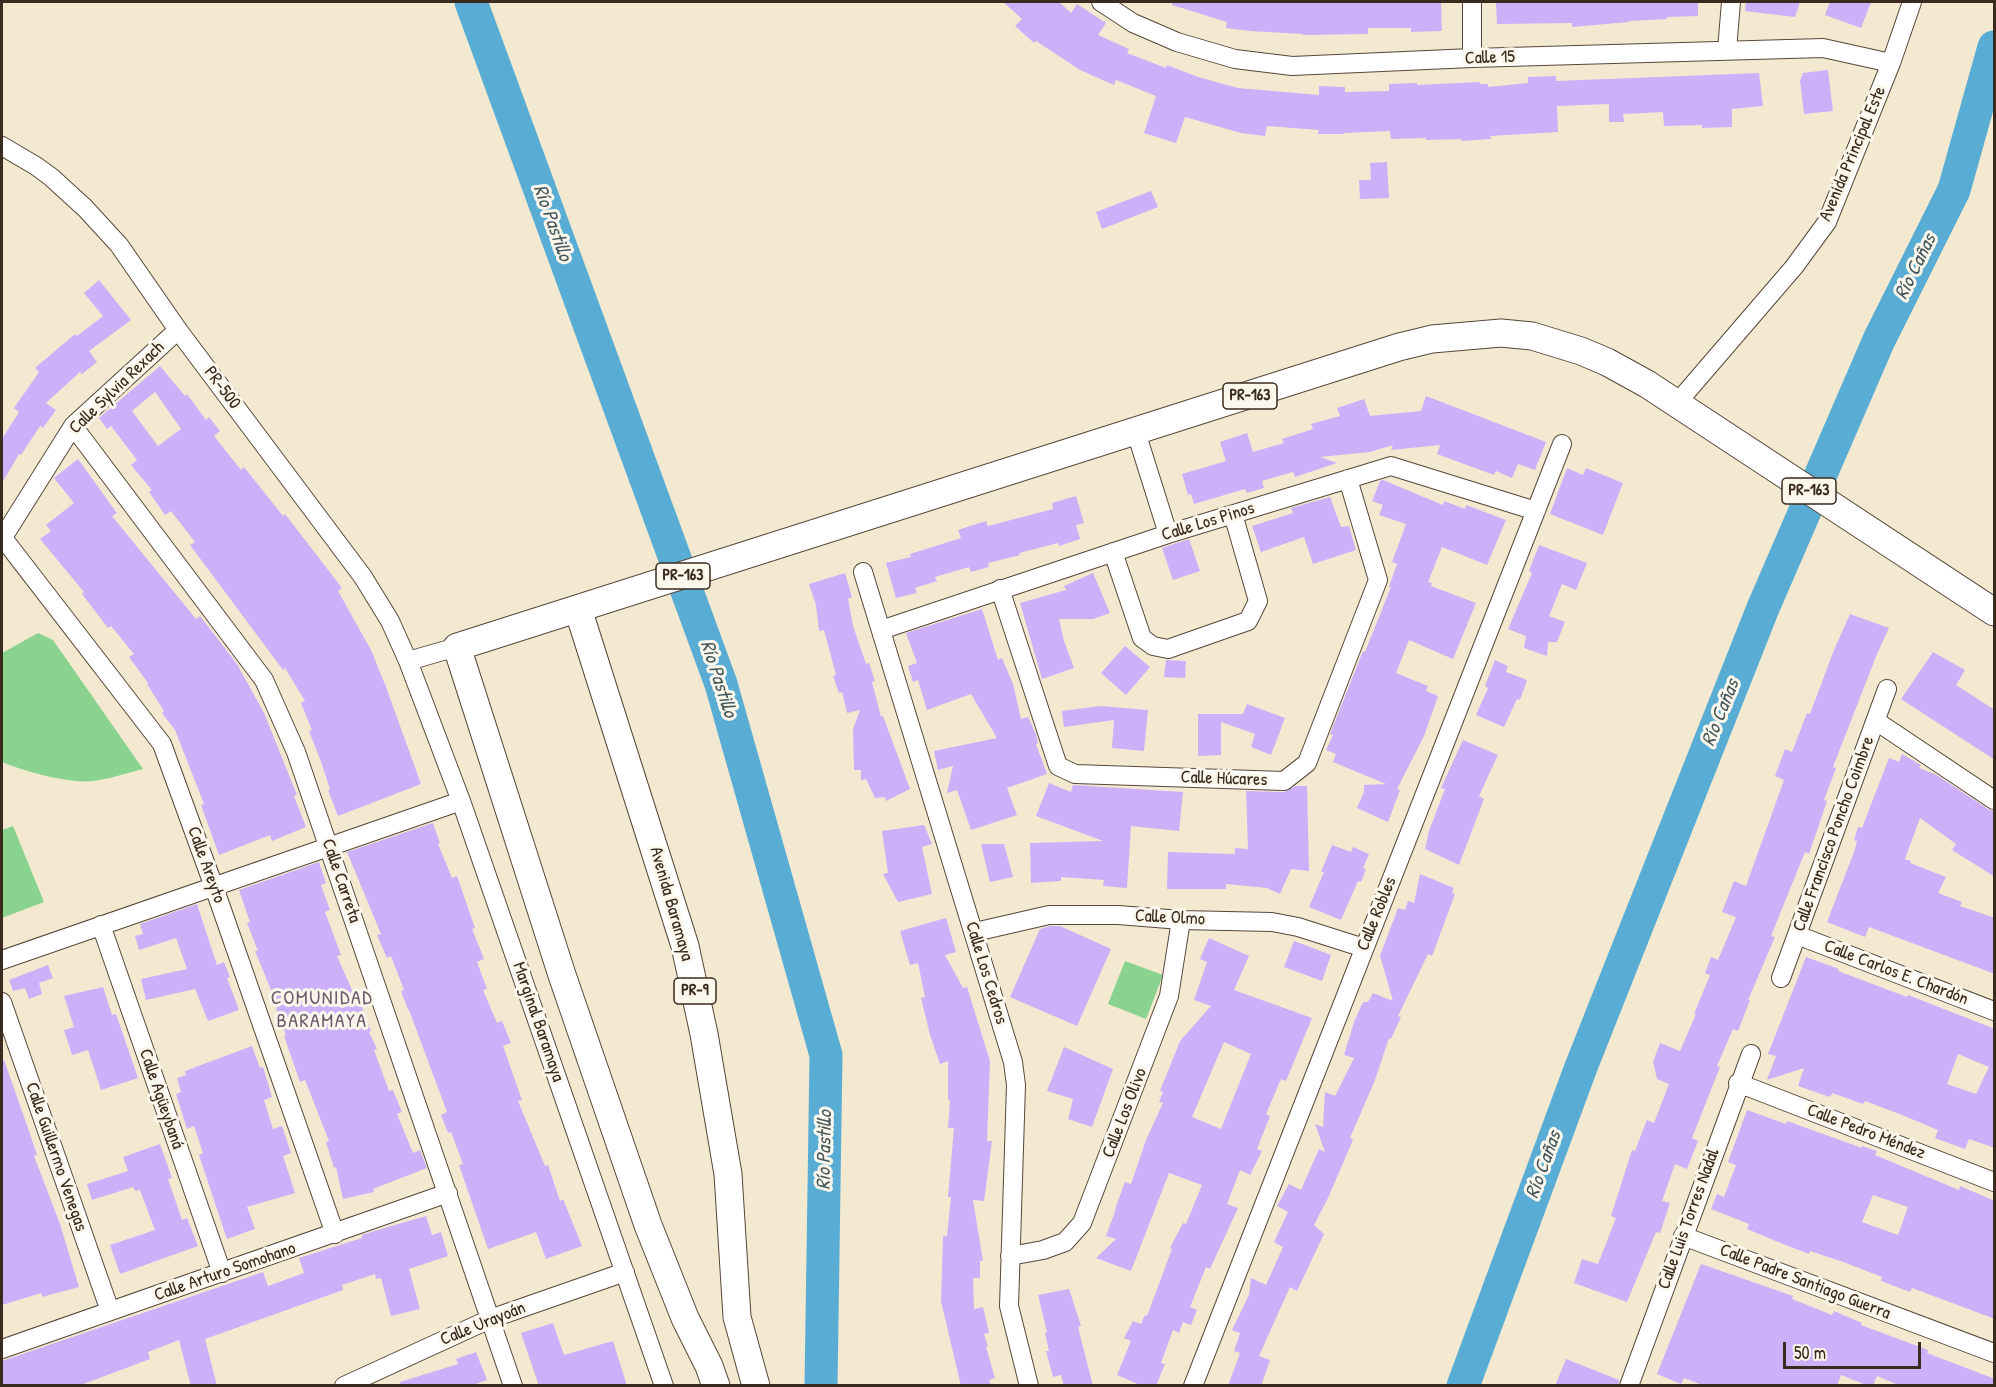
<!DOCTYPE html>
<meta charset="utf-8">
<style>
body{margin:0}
#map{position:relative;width:1996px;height:1387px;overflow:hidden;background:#f3e9d1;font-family:"Patrick Hand",sans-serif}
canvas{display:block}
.frame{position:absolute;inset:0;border:3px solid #3b2a1e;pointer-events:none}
.scale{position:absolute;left:1783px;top:1342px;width:138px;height:27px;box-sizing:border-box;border:3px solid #3b2a1e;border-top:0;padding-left:8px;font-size:18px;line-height:21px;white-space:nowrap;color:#3b2a1e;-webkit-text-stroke:4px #fbf7ec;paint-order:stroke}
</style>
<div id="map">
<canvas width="1996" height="1387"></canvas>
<div class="frame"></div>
<div class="scale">50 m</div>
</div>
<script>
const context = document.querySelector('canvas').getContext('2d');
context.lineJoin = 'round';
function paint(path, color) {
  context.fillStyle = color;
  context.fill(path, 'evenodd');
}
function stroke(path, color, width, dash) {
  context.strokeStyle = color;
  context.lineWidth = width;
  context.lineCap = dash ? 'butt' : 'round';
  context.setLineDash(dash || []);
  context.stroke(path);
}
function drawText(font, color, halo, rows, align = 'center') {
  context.font = font + ' "Patrick Hand",sans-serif';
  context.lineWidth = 6;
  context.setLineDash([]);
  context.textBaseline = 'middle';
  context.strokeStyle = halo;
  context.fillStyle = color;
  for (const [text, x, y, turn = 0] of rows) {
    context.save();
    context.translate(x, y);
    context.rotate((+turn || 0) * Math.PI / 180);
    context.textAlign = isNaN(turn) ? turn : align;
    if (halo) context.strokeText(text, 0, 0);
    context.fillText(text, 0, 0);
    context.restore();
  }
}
paint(new Path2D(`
 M38 633 53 640 143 769C127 773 110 779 93 781 70 784 23 771 2 762V653Z
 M13 826 44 902 2 918V830Z
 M1125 961 1163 975 1146 1019 1108 1004Z`), '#89d38f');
stroke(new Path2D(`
 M471 2 721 684 826 1055 821 1386
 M1463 1386 1581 1067 1763 608 1879 340 1954 190 1994 47`), '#59add5', 33);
paint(new Path2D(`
 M1003 2H1059L1071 13 1077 4 1106 23 1098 35 1129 49 1127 53 1166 68 1167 65 1198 77 1238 88 1319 95V86L1345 87V92L1389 91V84L1417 83V85L1480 82V84H1488V87L1528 83V77L1556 76V81L1759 73 1763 106 1732 109V127L1702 128V125L1664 126 1663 112 1623 114 1624 122H1609V104L1557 106 1558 132 1490 136 1491 139 1461 141V139L1426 140V138L1391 139 1390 131 1344 133V134H1318L1319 130 1267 126 1265 136 1241 133 1185 117 1176 143 1144 133 1156 96 1116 80 1114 85 1080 70 1036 41 1034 43 1015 26 1022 19Z
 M1172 2H1441L1442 31 1411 32V28H1368V34L1303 35V34L1250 31 1226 28 1227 22 1172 5Z
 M1496 2H1698V16L1667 17V19L1629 21V22L1572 27V23L1497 24Z
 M1746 2H1800L1795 17 1745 11Z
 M1830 2H1871L1861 28 1825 15Z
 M1828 70 1833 111 1804 114 1800 81 1803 73Z
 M1387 162 1389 198 1360 199 1359 180H1371L1370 163Z
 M1151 191 1158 207 1102 229 1096 212Z
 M99 280 131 320 89 351 97 362 82 374 80 372 46 403 56 410 43 428 40 426 21 455 19 454 2 483V439L19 412 14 408 39 372 35 368 75 334 77 336 103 316 84 293Z
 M160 366 185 396 187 394 206 420 209 417 220 431 214 436 241 470 244 467 283 516 285 514 342 588 338 591 371 650 386 687 421 784 338 816 328 790 330 789 320 759 309 731 312 730 301 703 305 701 285 668 283 670 190 545 195 542 171 511 165 515 149 492 152 490 131 465 137 460 111 426 107 429 99 418ZM155 392 181 429 158 446 132 411Z
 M1426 396 1546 442 1535 470 1518 464 1512 478 1496 471 1494 475 1437 454 1440 445 1391 450 1393 445 1370 452 1320 457 1337 463 1295 477 1293 472 1262 481 1264 488 1247 493 1245 489 1194 504 1191 494 1188 495 1182 474 1226 461 1220 442 1247 433 1253 452 1284 443 1282 439 1313 429 1311 424 1340 416 1337 408 1364 399 1370 416 1421 411Z
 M78 459 117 513 112 516 196 619 200 616 237 664 264 713 297 795 294 796 306 827 272 841 270 835 219 855 201 805 204 804 175 730 162 713 164 711 147 684 148 683 129 657 134 654 111 626 108 628 82 594 84 592 40 539 51 531 46 525 74 503 54 478Z
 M1567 468 1583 475 1586 468 1623 483 1603 535 1550 514Z
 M1383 480 1443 505 1444 501 1465 509 1466 505 1506 520 1487 565 1442 547 1428 582 1432 583 1431 586 1476 603 1453 659 1409 640 1396 673 1428 686 1426 691 1438 696 1424 736 1397 789 1400 790 1388 822 1357 808 1364 792V785L1386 784 1333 762 1336 754 1326 750 1333 735 1330 734 1363 651 1365 652 1391 587H1389L1397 564 1392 562 1406 524 1379 515 1383 505 1372 501 1380 481Z
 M1076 496 1084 523 1076 525 1080 539 1059 546 1058 543 1019 553 1020 555 988 563 989 567 971 572 969 567 935 577 937 581 915 588 917 593 896 598 886 563 911 557 910 554 961 538 958 530 986 521 988 526 1053 509 1052 503Z
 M1330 497 1341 527 1349 526 1356 550 1313 564 1304 537 1261 552 1252 526 1293 513 1291 508Z
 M1189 539 1200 571 1173 580 1162 548Z
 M1539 545 1587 563 1576 590 1562 584 1549 616 1565 622 1557 642H1548L1547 656 1524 648 1526 636 1508 629 1532 573 1529 571Z
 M845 573 852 597 848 599 853 626 866 664 869 663 875 681 872 682 881 717 883 716 910 789 886 801 885 797 875 798 866 779 861 780V770H854L853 729 860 710 847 713 842 692 839 693 833 676 836 675 824 630 819 631 816 605 809 584Z
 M1093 573 1110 613 1093 619H1059L1064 641 1074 668 1042 679 1020 603 1066 590 1064 586Z
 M982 609 998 660 1002 658 1013 684 1021 719 1028 717 1036 734 1038 743 1036 744 1047 774 1007 788 1017 815 971 830 957 790 947 793 953 766 938 770 934 751 997 738 971 694 927 710 918 680 913 682 908 666 917 663 906 633Z
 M1850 614 1889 628 1877 654 1833 767 1836 768 1824 800 1827 801 1809 854 1805 852 1771 936 1775 937 1748 1000H1750L1738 1031 1733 1029 1717 1066 1720 1067 1692 1138 1698 1141 1687 1169 1675 1164 1662 1201 1670 1203 1660 1233 1656 1232 1627 1302 1574 1283 1582 1259 1598 1264 1616 1218 1611 1216 1632 1150 1635 1151 1647 1120 1654 1123 1669 1084 1657 1079 1653 1062 1660 1043 1680 1051 1696 1014H1694L1710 975 1705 973 1711 957 1718 960 1736 917 1722 912 1734 881 1746 886 1784 780 1775 776 1785 749 1792 752 1807 713 1810 714 1834 650Z
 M1125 646 1150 667 1126 695 1101 673Z
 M1933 652 1965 670 1956 685 1995 710V760L1901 699Z
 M1166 660 1186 661 1185 678 1164 677Z
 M1495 660 1508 666 1506 672 1527 680 1520 700 1517 699 1504 727 1476 715 1488 688 1485 686Z
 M1247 704 1285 718 1271 755 1251 747 1255 734 1221 722V755L1198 756V714H1243Z
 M1101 706 1148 710 1144 751 1112 748 1114 720 1064 727 1062 711Z
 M1463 740 1498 755 1479 796 1484 799 1459 865 1425 849 1429 831 1445 789 1441 788Z
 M1902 754 1921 765 1919 768 1935 774 1988 809 1995 812V877L1952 850 1956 844 1920 818 1905 859 1911 861 1910 863 1946 877 1938 893 1962 902 1960 906 1995 918V974L1869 927 1865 937 1827 922 1854 852 1857 841 1854 840 1858 827 1862 828 1889 758 1899 762Z
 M1049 783 1071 792 1073 785 1183 792 1179 831 1131 826 1127 888 1103 886 1104 880 1061 877V881L1031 883 1030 843 1103 841 1036 816Z
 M1296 786H1307L1309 871 1291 869 1280 894 1267 888 1226 884V889H1167L1168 852 1235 854V848L1248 849 1246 791 1284 792Z
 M433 823 440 843 438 844 452 878 457 876 475 928 472 929 484 959 477 962 487 989 483 990 497 1023 502 1021 511 1043 503 1046 522 1100 518 1101 545 1166 548 1165 560 1201 563 1199 582 1246 546 1259 536 1232 488 1249 459 1165 463 1164 451 1132 448 1133 441 1115 447 1112 409 1010H408L401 991 404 990 391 956 387 958 377 935 381 934 347 852Z
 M924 825 932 844 922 847 932 894 898 902 883 874 888 873 882 831Z
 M981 844H1004L1013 877 990 882Z
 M1332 845 1351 852 1353 847 1369 854 1363 868 1366 869 1361 882 1358 881 1341 920 1309 907 1324 872H1321Z
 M319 862 326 883 321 885 330 910 325 912 341 955 337 956 359 1006 361 1005 371 1031 369 1032 377 1049 374 1050 389 1091 393 1090 402 1112 397 1114 413 1153 420 1150 427 1168 373 1189 374 1192 343 1199 336 1167 334 1168 326 1142 329 1141 305 1080 300 1082 284 1036 286 1035 276 1008 278 1007 255 951H258L247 923 250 922 239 890Z
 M1420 874 1454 888 1452 893 1455 894 1432 956 1428 954 1398 1016 1401 1017 1391 1039 1389 1038 1375 1080 1350 1138 1353 1140 1328 1198 1314 1225 1324 1234 1297 1291 1290 1287 1259 1356 1270 1360 1261 1386H1228L1240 1353 1234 1351 1240 1333 1232 1330 1249 1295 1251 1278 1266 1285 1283 1247 1274 1242 1288 1212 1277 1206 1289 1184 1301 1190 1319 1149 1325 1152 1315 1124 1323 1127 1325 1092 1335 1096 1354 1058 1344 1055 1354 1022 1363 1002H1368L1373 993 1393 1001 1380 956 1398 908 1405 910 1408 901 1414 903Z
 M197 904 217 965 224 962 230 977 227 978 239 1010 208 1021 195 989 146 1000 141 979 187 969 176 938 139 950 135 936 143 934 140 924Z
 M946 918 956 952 945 955 963 988 967 987 990 1061 987 1141H992L984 1201 973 1200 983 1261H980V1278H973L974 1309 983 1307 989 1333 984 1334 988 1347H986L995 1378 989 1380 991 1386H961L941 1301 943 1236H947L951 1197H948L954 1128H948L950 1100H948V1061L940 1064 930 1035 921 998 925 997 918 963 910 965 900 931Z
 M1050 926H1060L1111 949 1077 1026 1010 997 1040 929Z
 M1209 938 1249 956 1234 990 1312 1018 1286 1081 1281 1079 1266 1114 1270 1116 1257 1149 1262 1151 1250 1175 1240 1170 1227 1204 1238 1208 1210 1269 1206 1267 1190 1307 1197 1310 1191 1325 1183 1322 1179 1333 1173 1330 1161 1363 1165 1364 1156 1386H1142L1117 1375 1131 1341 1124 1338 1133 1321 1141 1324 1145 1315 1147 1316 1172 1249 1170 1248 1183 1223 1186 1224 1202 1185 1169 1173 1131 1271 1096 1258 1116 1239 1106 1236 1116 1209H1115L1125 1182 1131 1184 1146 1140 1163 1103 1159 1102 1163 1092 1160 1091 1180 1041 1211 1006 1194 1000 1207 962 1200 959ZM1224 1042 1251 1054 1221 1129 1192 1117Z
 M1294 941 1331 955 1322 981 1284 967Z
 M1806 957 1839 969 1838 971 1907 997 1908 995 1995 1029V1148L1969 1139 1965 1149 1935 1138 1938 1130 1902 1115 1865 1101 1863 1104 1832 1093 1830 1097 1798 1086 1804 1068 1767 1080 1776 1056 1768 1054ZM1958 1054 1989 1067 1976 1094 1947 1084Z
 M48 965 53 978 39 983 42 994 29 999 25 988 13 991 9 980Z
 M103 987 112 1015 116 1014 138 1078 101 1090 88 1050 72 1055 64 1030 74 1027 64 996Z
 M252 1046 260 1068 263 1067 272 1097 264 1100 273 1129 282 1126 291 1153 283 1156 295 1193 247 1207 255 1229 227 1239 199 1155 203 1153 194 1126 187 1129 176 1094 181 1092 177 1078 186 1075 185 1071Z
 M1064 1047 1113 1069 1092 1127 1068 1119 1073 1099 1047 1091Z
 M4 1060 30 1134 37 1155 34 1156 60 1224 79 1287 42 1297 41 1293 2 1305V1061Z
 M1747 1110 1786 1124 1787 1121 1862 1148V1146L1877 1151 1875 1155 1959 1190 1960 1186 1995 1201V1319L1912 1288 1910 1292 1881 1281 1882 1277 1846 1263 1810 1251 1809 1254 1783 1244 1747 1229 1749 1224 1711 1209 1717 1194 1724 1197 1736 1165 1728 1162ZM1873 1195 1908 1207 1898 1235 1862 1222Z
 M160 1144 172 1178 168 1179 182 1220 187 1218 198 1246 120 1274 110 1245 155 1230 140 1190 135 1191 133 1187 92 1200 87 1184 128 1171 123 1157Z
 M426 1216 432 1235 441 1232 448 1256 409 1269 420 1309 391 1316 381 1278 376 1279 375 1274 342 1285 343 1290 205 1339 217 1386H191L179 1340 148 1352 150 1359 78 1386H2V1361L263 1272 268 1286 304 1273 299 1258 362 1238V1235L371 1232Z
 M1701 1264 1793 1296 1792 1299 1832 1315 1834 1311 1862 1323 1861 1325 1928 1350 1927 1353 1995 1379V1386H1901L1877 1376 1873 1386H1869L1841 1375 1837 1386H1705L1684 1378 1681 1384 1657 1374Z
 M1069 1289 1081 1326 1078 1327 1093 1386H1064L1061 1375 1053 1377 1046 1351H1049L1045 1333 1047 1332 1038 1295Z
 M553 1323 564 1355 613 1341 627 1386H539L521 1333Z
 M476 1352 487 1380 470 1386H401L400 1382 458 1364 456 1359Z
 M1566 1359 1619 1380 1618 1386H1555Z`), '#ccb0f9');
const minor = new Path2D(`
 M1101 2 1133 23 1177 42 1235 59 1292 66 1472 58 1823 48 1891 63
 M1727 50 1731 2
 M1472 58V2
 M2 146 36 166 51 177 85 208 119 245 178 330 363 577 390 621 408 661 461 801 664 1386
 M1677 403 1794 267 1827 222 1891 63 1912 2
 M73 426 264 680 296 752 513 1386
 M1136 432 1168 534
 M3 538 162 744 214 887 335 1234
 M2 539 73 426 178 330
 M1113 552 1142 638 1153 646 1168 649 1248 621 1258 601 1233 514
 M863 572 1013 1062 1016 1085 1009 1306 1029 1386
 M1000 589 1058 766 1075 774 1284 781 1307 763 1378 580 1348 479
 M881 630 1168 534 1391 466 1536 511
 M408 661 457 647
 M1876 721 1994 800
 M101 925 222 1273
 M975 932 1049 915H1118L1181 920 1272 922 1298 927 1364 948
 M1797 935 1994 1011
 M2 960 461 801
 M1781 978 1887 689
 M2 1002 110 1311
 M1738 1083 1994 1182
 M1683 1236 1994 1353
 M1010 1256 1043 1250 1065 1242 1082 1223 1169 996 1181 920
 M2 1349 448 1193
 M344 1386 490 1319 625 1272
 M1193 1386 1562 444
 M1629 1386 1751 1054`);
const highway = new Path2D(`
 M578 609 685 946 704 1034 728 1174 737 1317 756 1386
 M716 1386 709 1366 685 1318 648 1225 562 975 457 647 1399 347 1432 339 1501 333 1532 336 1581 351 1607 362 1647 384 1994 612`);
stroke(minor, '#574739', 20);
stroke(highway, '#574739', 29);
stroke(minor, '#fff', 18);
stroke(highway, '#fff', 27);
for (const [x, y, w] of [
 [1250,396,54],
 [1809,491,54],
 [683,576,54],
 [695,991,42]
]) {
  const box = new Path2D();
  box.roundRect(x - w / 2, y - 13, w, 26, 4.5);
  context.fillStyle = '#fbf7ec';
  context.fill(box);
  stroke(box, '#3b2a1e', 1.5);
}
drawText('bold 16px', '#3b2a1e', null, [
 ["PR-163",1250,396],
 ["PR-163",1809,491],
 ["PR-163",683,576],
 ["PR-9",695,991]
]);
drawText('18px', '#3b2a1e', '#fbf7ec', [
 ["Calle 15",1490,58,-2],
 ["Avenida Principal Este",1853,154,-67],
 ["Calle Sylvia Rexach",117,388,-44],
 ["PR-500",222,388,53],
 ["Calle Los Pinos",1208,522,-17],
 ["Calle Húcares",1224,779,2],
 ["Calle Francisco Poncho Coimbre",1834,834,-70],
 ["Calle Areyto",206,865,70],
 ["Calle Carreta",341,881,71],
 ["Avenida Baramaya",671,904,74],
 ["Calle Robles",1377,914,-68],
 ["Calle Olmo",1170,918,3],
 ["Calle Los Cedros",986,973,73],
 ["Calle Carlos E. Chardón",1896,973,21],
 ["Marginal Baramaya",538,1022,71],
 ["Calle Agüeybaná",161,1099,71],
 ["Calle Los Olivo",1125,1113,-69],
 ["Calle Pedro Méndez",1866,1132,21],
 ["Calle Guillermo Venegas",56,1157,71],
 ["Calle Luis Torres Nadal",1689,1219,-70],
 ["Calle Arturo Somohano",225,1272,-19],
 ["Calle Padre Santiago Guerra",1805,1282,21],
 ["Calle Urayoán",483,1324,-22]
]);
drawText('italic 20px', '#46585e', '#fbf7ec', [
 ["Río Pastillo",552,223,70],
 ["Río Cañas",1916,267,-64],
 ["Río Pastillo",718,679,72],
 ["Río Cañas",1721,713,-68],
 ["Río Pastillo",825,1150,-89],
 ["Río Cañas",1544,1165,-70]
]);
context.letterSpacing = '1.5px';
drawText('20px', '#6e596b', '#fbf7ec', [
 ["COMUNIDAD",322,999],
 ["BARAMAYA",322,1022]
]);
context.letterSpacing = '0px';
</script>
